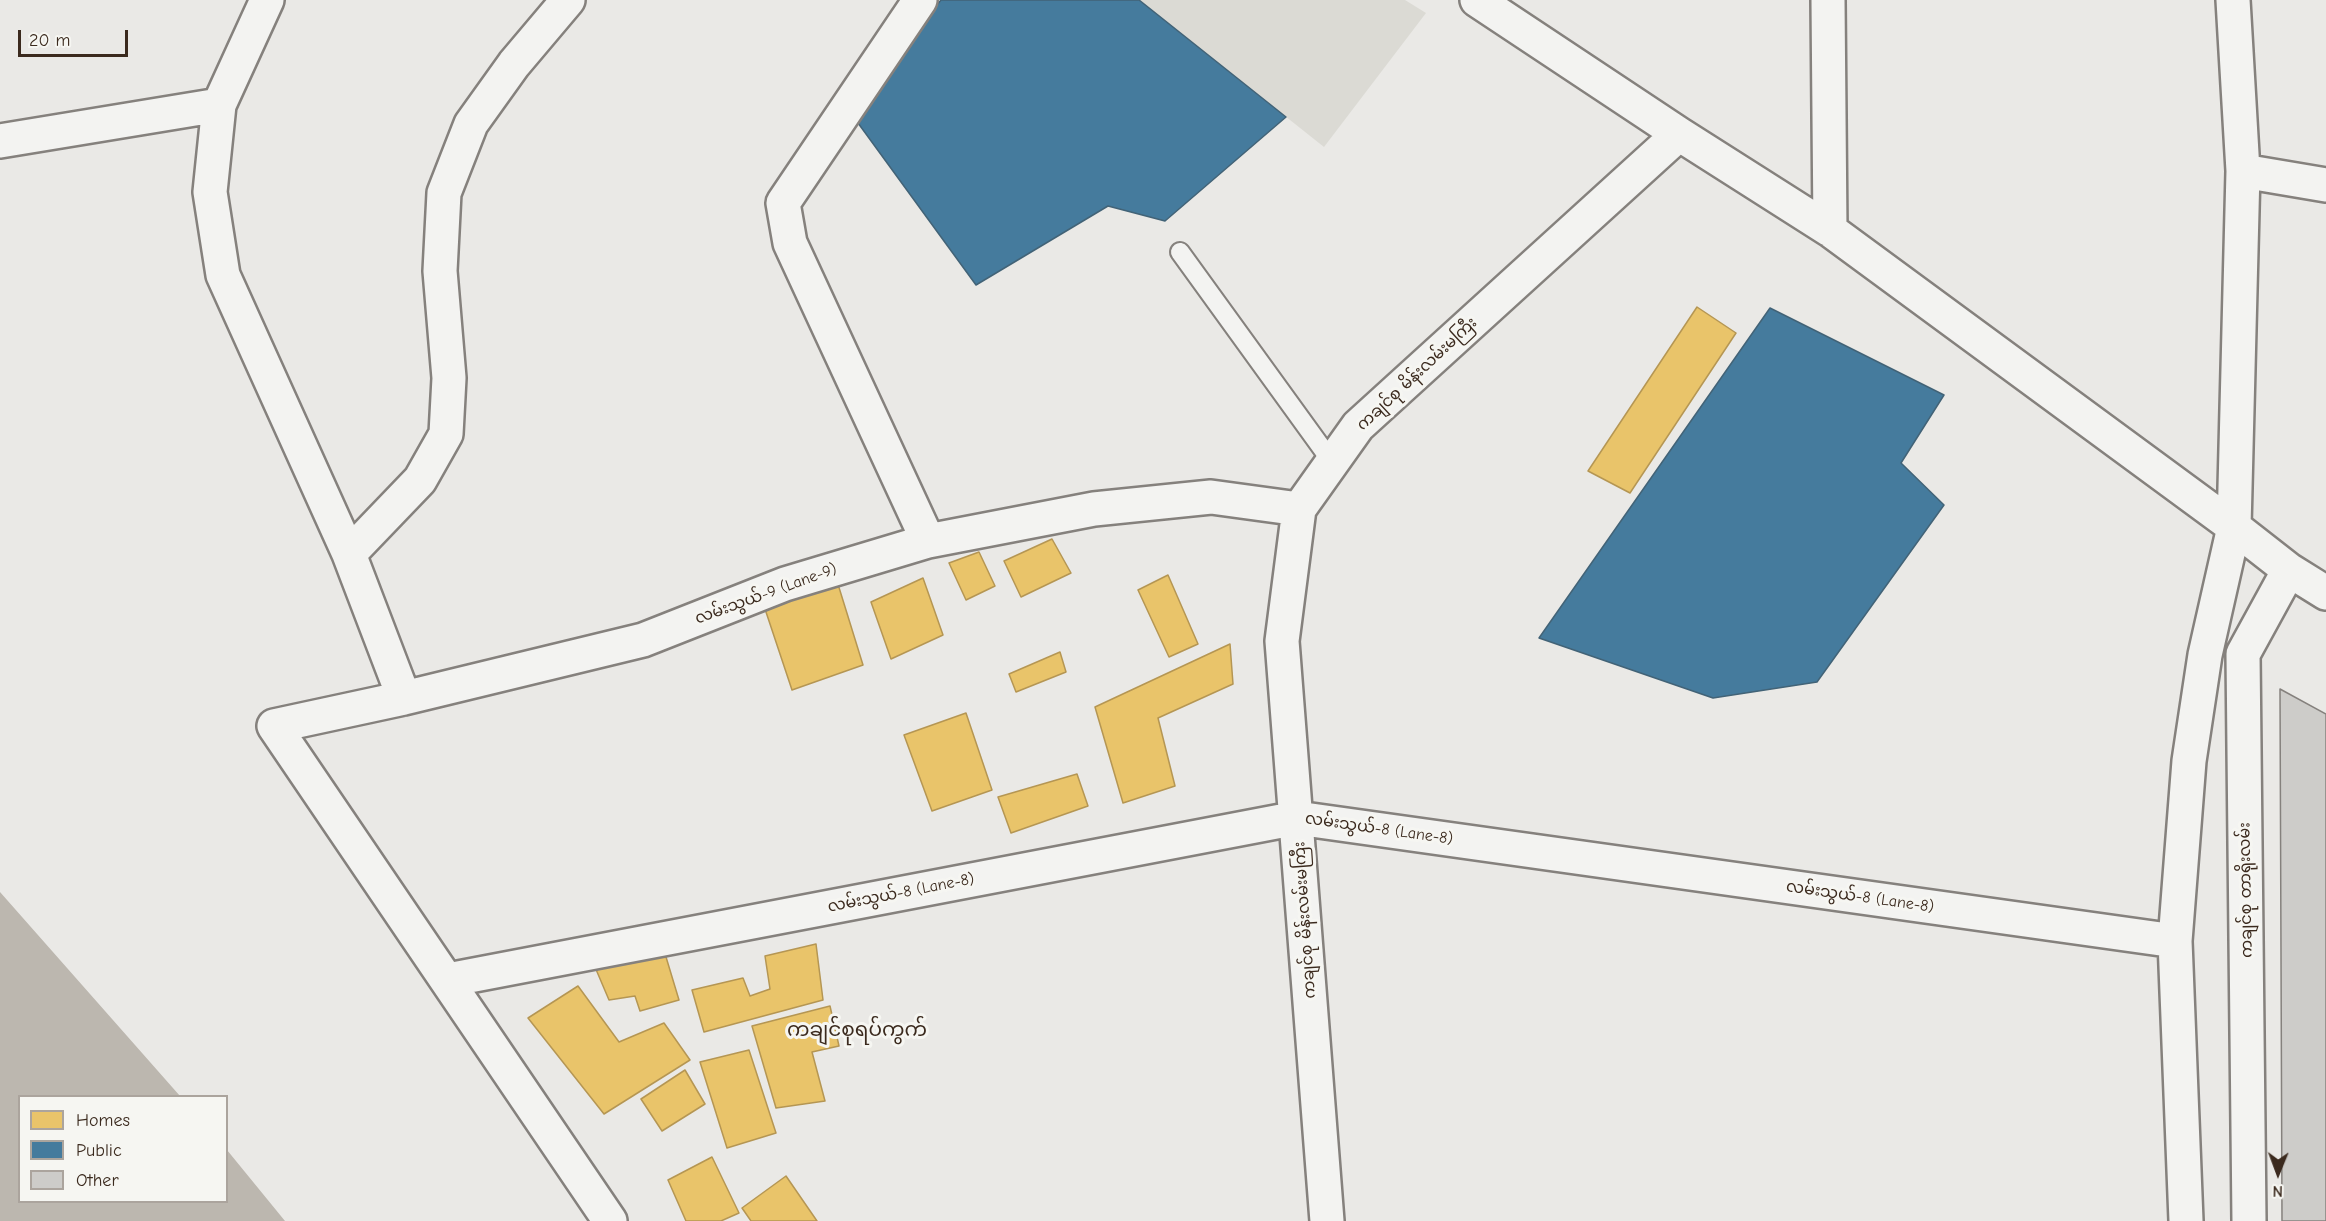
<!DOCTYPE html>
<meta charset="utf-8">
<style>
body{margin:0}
#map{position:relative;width:2326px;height:1221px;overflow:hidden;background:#eae9e6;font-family:"Comic Neue",sans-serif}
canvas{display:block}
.legend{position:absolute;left:18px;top:1095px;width:210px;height:108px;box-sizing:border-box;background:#f6f6f2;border:2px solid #aba49d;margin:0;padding:8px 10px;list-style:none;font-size:18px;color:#3b2a1e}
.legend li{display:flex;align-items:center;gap:12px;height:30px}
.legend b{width:30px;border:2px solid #aba49d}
.north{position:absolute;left:2248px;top:1143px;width:60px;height:60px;-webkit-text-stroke:4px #f6f6f2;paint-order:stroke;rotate:181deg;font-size:16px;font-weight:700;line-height:24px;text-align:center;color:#3b2a1e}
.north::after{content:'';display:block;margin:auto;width:21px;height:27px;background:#3b2a1e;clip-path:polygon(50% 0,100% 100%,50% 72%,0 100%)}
.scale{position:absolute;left:18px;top:30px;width:110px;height:27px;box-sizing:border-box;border:3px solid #3b2a1e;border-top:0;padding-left:8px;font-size:18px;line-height:21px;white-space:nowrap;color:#3b2a1e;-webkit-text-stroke:4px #f6f6f2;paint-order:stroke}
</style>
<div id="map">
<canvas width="2326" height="1221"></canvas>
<ul class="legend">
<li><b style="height:16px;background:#e9c46a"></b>Homes</li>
<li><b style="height:16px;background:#457b9d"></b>Public</li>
<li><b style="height:16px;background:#cdccc9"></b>Other</li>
</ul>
<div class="north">N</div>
<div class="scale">20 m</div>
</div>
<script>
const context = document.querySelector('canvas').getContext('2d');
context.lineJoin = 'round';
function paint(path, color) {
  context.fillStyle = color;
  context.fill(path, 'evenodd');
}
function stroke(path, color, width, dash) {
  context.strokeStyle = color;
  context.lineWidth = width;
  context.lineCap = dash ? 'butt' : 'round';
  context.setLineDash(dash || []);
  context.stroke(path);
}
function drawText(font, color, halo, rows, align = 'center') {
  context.font = font + ' "Comic Neue","Noto Sans Myanmar",sans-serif';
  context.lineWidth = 6;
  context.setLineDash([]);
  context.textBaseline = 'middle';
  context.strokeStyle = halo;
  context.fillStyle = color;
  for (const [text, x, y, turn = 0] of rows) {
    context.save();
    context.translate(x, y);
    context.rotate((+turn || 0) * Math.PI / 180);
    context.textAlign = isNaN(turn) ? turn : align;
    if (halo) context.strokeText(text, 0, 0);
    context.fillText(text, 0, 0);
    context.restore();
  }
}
paint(new Path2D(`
 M1139 0H1405L1426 13 1324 147Z`), '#dbdad4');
paint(new Path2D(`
 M0 892 180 1096H20V1202H226L227 1150 285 1221H0Z`), '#bcb7af');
const homes = new Path2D(`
 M1697 307 1736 333 1630 493 1588 471Z
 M1052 539 1071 573 1021 597 1004 561Z
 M979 552 995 586 966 600 949 563Z
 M1168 575 1198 644 1169 657 1138 590Z
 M923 578 943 635 891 659 871 602Z
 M837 581 863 665 792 690 763 603Z
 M1230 644 1233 684 1158 718 1175 786 1123 803 1095 707Z
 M1060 652 1066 672 1016 692 1009 674Z
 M966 713 992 790 932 811 904 735Z
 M1077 774 1088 806 1011 833 998 797Z
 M816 944 823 1000 704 1032 692 990 743 978 750 996 770 989 765 956Z
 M663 947 679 1000 640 1011 635 996 609 1000 592 960Z
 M578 986 619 1042 664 1023 690 1060 604 1114 528 1018Z
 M830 1006 839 1046 812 1052 825 1101 776 1108 752 1026Z
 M749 1050 776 1133 727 1148 700 1062Z
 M685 1070 705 1104 662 1131 641 1099Z
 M712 1157 739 1213 721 1221H686L668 1180Z
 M786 1176 817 1221H751L742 1208Z`);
paint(homes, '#e9c46a');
stroke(homes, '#b59653', 1.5);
const public = new Path2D(`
 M941 0H1139L1286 117 1165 221 1108 206 976 285 850 112Z
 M1770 308 1944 395 1901 463 1944 505 1817 682 1713 698 1539 638Z`);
paint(public, '#457b9d');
stroke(public, '#426377', 1.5);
const building = new Path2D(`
 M2280 689 2326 714V1221H2282Z`);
paint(building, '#cdccc9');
stroke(building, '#85817d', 1.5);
const service = new Path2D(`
 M1180 252 1332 462`);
const minor = new Path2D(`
 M267 0 219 105 210 192 223 275 349 554 404 698
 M920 0 783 203 790 243 928 541
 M1477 0 1679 134 1830 230 2234 527 2289 570 2326 593
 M1828 0 1830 230
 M0 141 219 105
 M2243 171 2326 185
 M349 554 420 480 446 434 449 378 440 271 444 193 471 124 514 64 568 0
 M448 980 1297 818 2175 941
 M610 1221 274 726 404 698 643 640 785 584 928 541 1094 509 1211 497 1299 509
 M1327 1221 1282 641 1299 509 1358 426 1679 134
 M2186 1221 2175 941 2189 761 2205 655 2234 527 2243 171 2233 0
 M2249 1221 2243 654 2289 570`);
stroke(service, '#85817d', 22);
stroke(minor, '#85817d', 38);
stroke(service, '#f3f3f1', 18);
stroke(minor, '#f3f3f1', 33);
drawText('16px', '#3b2a1e', '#f6f6f2', [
 ["ကချင်စု မိန်းလမ်းမကြီး",1417,374,-43],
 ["လမ်းသွယ်-9 (Lane-9)",766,594,-20],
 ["လမ်းသွယ်-8 (Lane-8)",1379,829,8],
 ["ကချင်စု တာရိုးလမ်း",2246,890,-91],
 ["လမ်းသွယ်-8 (Lane-8)",901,893,-11],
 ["လမ်းသွယ်-8 (Lane-8)",1860,897,8],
 ["ကချင်စု မိန်းလမ်းမကြီး",1305,920,-94]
]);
drawText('20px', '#3b2a1e', '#f6f6f2', [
 ["ကချင်စုရပ်ကွက်",857,1030]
]);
</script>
